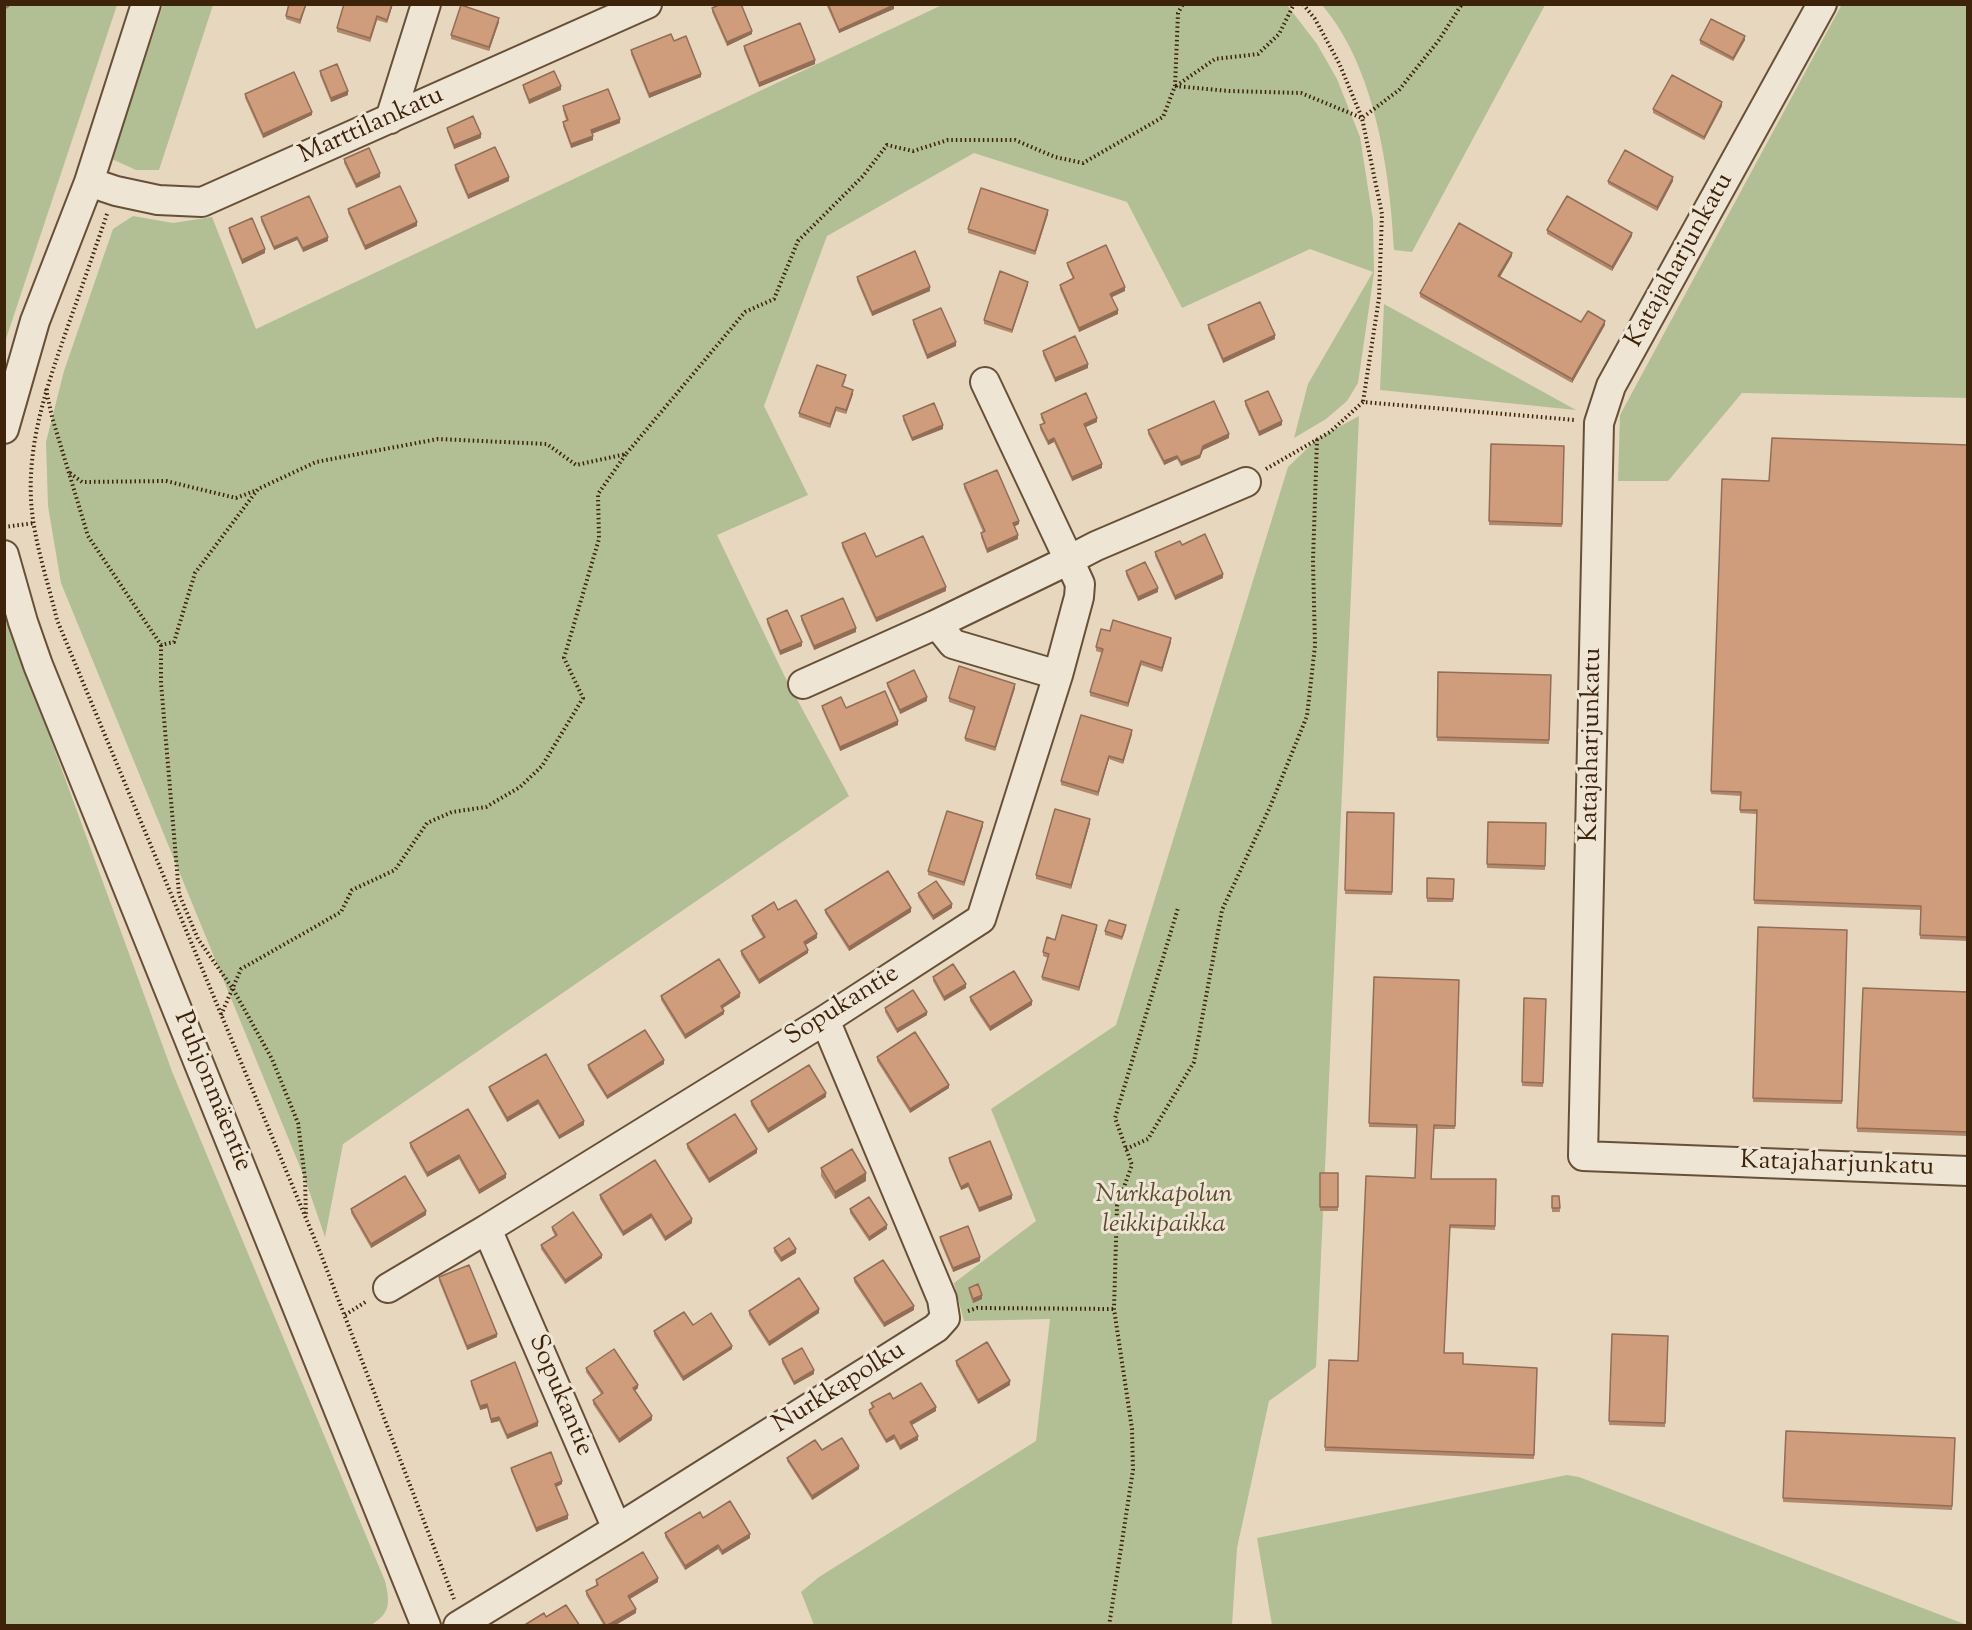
<!DOCTYPE html>
<meta charset="utf-8">
<style>
body{margin:0}
#map{position:relative;width:1972px;height:1630px;overflow:hidden;background:#e6d7be;font-family:"Sorts Mill Goudy",serif}
canvas{display:block}
.frame{position:absolute;inset:0;border:6px solid #3e230b;pointer-events:none}
</style>
<div id="map">
<canvas width="1972" height="1630"></canvas>
<div class="frame"></div>
</div>
<script>
const context = document.querySelector('canvas').getContext('2d');
context.lineJoin = 'round';
function paint(path, color) {
  context.fillStyle = color;
  context.fill(path, 'evenodd');
}
function stroke(path, color, width, dash) {
  context.strokeStyle = color;
  context.lineWidth = width;
  context.lineCap = dash ? 'butt' : 'round';
  context.setLineDash(dash || []);
  context.stroke(path);
}
function drawText(font, color, halo, rows, align = 'center') {
  context.font = font + ' "Sorts Mill Goudy",serif';
  context.lineWidth = 6;
  context.setLineDash([]);
  context.textBaseline = 'middle';
  context.strokeStyle = halo;
  context.fillStyle = color;
  for (const [text, x, y, turn = 0] of rows) {
    context.save();
    context.translate(x, y);
    context.rotate((+turn || 0) * Math.PI / 180);
    context.textAlign = isNaN(turn) ? turn : align;
    if (halo) context.strokeText(text, 0, 0);
    context.fillText(text, 0, 0);
    context.restore();
  }
}
paint(new Path2D(`
 M5 4 117 5 5 342 4 5Z
 M1842 4 1967 5V398L1742 393 1668 481H1618L1620 415Z
 M163 5H213L159 170H136L112 159Z
 M942 5H1287L1317 44 1337 79 1360 137 1373 220 1374 273 1358 383 1347 401 1326 419 1294 438 1308 384 1373 272 1310 249 1182 308 1127 202 974 153 827 236 764 406 808 495 717 535 784 675 849 796 343 1144 325 1237 305 1179 61 583 48 506 46 442 64 371 113 229 133 216 173 223 212 217 256 329Z
 M1322 5H1545L1412 252 1394 250C1390 171 1375 67 1322 5Z
 M1384 304 1576 410 1380 390Z
 M1359 416 1316 1367 1269 1401 1237 1548 1232 1625H814L801 1592 819 1577 1036 1441 1050 1319 964 1321 954 1283 1036 1221 991 1109 1116 1025 1288 467 1317 439Z
 M5 614 173 1074 385 1581C390 1602 391 1613 371 1625H5Z
 M1567 1475 1579 1477 1967 1625H1272L1257 1538Z`), '#b2bf94');
stroke(new Path2D(`
 M4 6 7 4`), '#737e6b', 7);
const minor = new Path2D(`
 M1822 4 1611 386 1599 423 1583 1156 1968 1171
 M390 119 426 4
 M89 182 116 191 158 200 202 202 647 4
 M985 382 1069 560 1096 546 1246 482
 M4 429 35 321 89 182 146 4
 M4 555 23 622 38 665 426 1626
 M803 684 937 624
 M388 1288 487 1229
 M617 1529 487 1229 825 1020 981 919 1058 675 953 644 937 624 1069 560 1080 584 1079 597 1058 675
 M458 1626 617 1529 936 1328 945 1318 942 1299 825 1020`);
stroke(minor, '#685038', 32);
stroke(new Path2D(`
 M1303 4 1315 19 1339 63 1362 118 1382 214 1379 298 1363 402
 M1175 86 1229 91 1301 93 1362 118 1399 90 1439 40 1462 4
 M1176 86 1215 59 1258 54 1279 34 1294 4
 M107 214C94 252 81 289 68 326 48 383 28 439 31 499 33 540 48 581 57 620L320 1252 454 1599
 M46 389 52 417 88 536 161 645 174 642 195 573 258 489 316 462 438 439 547 444 576 465 626 454 745 312 774 299 798 241 863 176 887 145 913 151 948 140H1015L1055 157 1083 163 1163 117 1175 86 1178 13 1183 4
 M1266 469 1330 432 1363 402 1575 420
 M70 473 82 482 166 481 236 498 257 490
 M4 527 35 523
 M161 645V683L179 894 198 939 233 989 272 1059 298 1123 305 1179 306 1216
 M221 1015 241 969 341 912 352 890 395 870 427 823 452 812 486 807 520 787 542 766 583 698 564 658 599 539 598 494 626 454
 M1126 1149 1148 1139 1194 1062 1222 910 1270 807 1307 716 1315 646 1313 561 1317 439
 M968 1311 977 1308 1114 1309
 M345 1315 367 1301
 M1109 1626 1133 1470 1132 1429 1114 1309 1117 1206 1132 1165 1115 1118 1178 908`), '#3e230b', 4, [1.5, 3]);
stroke(minor, '#efe5d5', 28);
paint(new Path2D(`
 M306 4 300 24 286 19V16Z
 M344 4H393L387 23 377 20 370 42 337 32V28Z
 M826 4H893L894 9 839 33Z
 M712 8 752 34 727 46 712 12Z
 M499 22 489 51 451 39V35Z
 M1700 40H1745L1733 61 1700 44Z
 M744 46 815 64 759 87 744 50Z
 M631 50 701 77 649 98 631 54Z
 M320 71 348 95 331 102 320 75Z
 M523 85 561 90 529 104 523 88Z
 M245 94 312 115 263 138 245 98Z
 M563 106 620 123 592 134 593 140 571 148 563 126V122L566 120 563 110Z
 M1722 106 1704 140 1653 113V109Z
 M447 128 481 138 454 149 447 131Z
 M344 159 380 177 356 188 344 163Z
 M455 165 509 181 468 199 455 169Z
 M1608 181H1673L1657 211 1608 184Z
 M348 209 417 226 365 250 348 213Z
 M1048 214 1035 255 968 233V229Z
 M261 217 328 241 303 252 297 240 274 250 261 221Z
 M229 228 265 253 242 264 229 232Z
 M1547 230 1632 236 1612 271 1547 234Z
 M1512 256 1500 277 1581 322 1605 325 1572 383 1420 297V293Z
 M1067 263 1125 291 1112 297 1118 314 1079 332 1060 289V285L1073 279 1067 266Z
 M857 277 930 291 872 316 857 281Z
 M1028 285 1012 333 984 324V320Z
 M913 320 956 346 927 359 913 324Z
 M1208 325 1275 339 1223 363 1208 329Z
 M1043 351 1088 368 1055 382 1043 355Z
 M846 379 843 386 853 394 846 414 836 411 830 428 799 417V413Z
 M1245 401 1282 425 1259 436 1245 405Z
 M1041 414 1097 422 1085 427 1102 468 1072 481 1054 442 1048 445 1040 429V425L1044 424 1041 418Z
 M903 416 943 429 912 441 903 420Z
 M1148 430 1229 438 1203 450 1200 458 1181 466 1177 459 1164 465 1148 434Z
 M1491 444 1564 446 1562 527 1489 525Z
 M1968 445V941L1920 939 1921 910 1754 904 1757 814 1740 813 1741 796 1711 794 1722 479 1769 481Z
 M964 484 1019 524 1014 527 1018 539 987 553 981 537V533L983 532 964 488Z
 M842 543 946 591 876 622 842 547Z
 M1182 545 1223 578 1175 600 1155 556V552Z
 M1126 571 1158 592 1138 601 1126 575Z
 M801 616 856 632 814 650 801 620Z
 M767 619 802 646 780 655 767 623Z
 M1110 631 1171 642 1162 672 1141 665 1128 707 1090 696V692L1102 653 1096 651V647Z
 M1438 672 1551 675 1549 744 1437 741Z
 M887 683 927 701 900 714 887 686Z
 M1015 688 995 751 965 741V738L974 711 949 702V698Z
 M822 706 846 708 898 725 840 751 822 709Z
 M1132 734 1123 764 1109 759 1098 796 1061 785V781Z
 M1347 812 1394 813 1392 895 1345 894Z
 M1488 822 1546 823 1545 870 1487 868Z
 M1090 823 1071 889 1036 879V875Z
 M983 826 964 886 928 875V871Z
 M1427 878 1454 879 1453 902H1427Z
 M918 893 952 908 933 920 918 897Z
 M778 910 817 938 805 945 808 953 759 984 741 955V951L763 938 752 920V916Z
 M825 910 911 912 849 951 825 913Z
 M1758 927 1847 930 1842 1104 1753 1102Z
 M1097 928 1079 991 1042 980V977L1048 958 1043 956V952L1055 940Z
 M1126 929 1122 940 1105 935V931Z
 M933 977 966 988 944 1001 933 981Z
 M1374 977 1459 980 1455 1129H1434L1431 1179H1496L1495 1230 1450 1228 1444 1353 1463 1364 1537 1368 1534 1459 1325 1451 1329 1360 1358 1361 1415 1178 1417 1128 1369 1127Z
 M1863 988 1968 992V1136L1857 1132Z
 M661 996 740 997 723 1008 724 1014 685 1039 661 1000Z
 M970 997 1032 1005 990 1031 970 1001Z
 M1524 998 1546 999 1543 1087 1522 1086Z
 M885 1008 927 1015 897 1033 885 1012Z
 M546 1054 584 1125 559 1139 538 1104 507 1122 489 1090V1087Z
 M877 1057 949 1088 910 1113 877 1061Z
 M664 1064 607 1099 588 1069V1065Z
 M826 1097 768 1133 751 1105V1101Z
 M468 1109 506 1178 479 1194 459 1159 427 1177 410 1147V1143Z
 M687 1144 757 1153 709 1183 687 1148Z
 M949 1158 1012 1199 979 1212 968 1187 961 1190 949 1162Z
 M821 1168 866 1181 835 1199 821 1176Z
 M1320 1173H1338V1211H1320Z
 M600 1195 692 1223 665 1241 651 1218 623 1236 600 1199Z
 M1552 1196H1559L1560 1212H1552Z
 M351 1209 426 1215 371 1248 351 1213Z
 M850 1209 887 1229 869 1241 850 1213Z
 M552 1227 602 1258 565 1284 541 1249V1245L555 1236 552 1230Z
 M940 1237 980 1261 953 1272 940 1241Z
 M774 1248 796 1253 781 1262 774 1252Z
 M439 1277 497 1337 467 1350 439 1281Z
 M854 1278 914 1310 884 1327 854 1282Z
 M969 1288 982 1299 973 1303 969 1292Z
 M749 1311 819 1313 769 1346 749 1315Z
 M654 1331 732 1349 683 1381 654 1335Z
 M1612 1334 1668 1336 1665 1427 1609 1425Z
 M782 1359 814 1374 794 1385 782 1363Z
 M956 1361 1010 1385 978 1404 956 1365Z
 M586 1368 638 1388 635 1391 652 1420 619 1443 593 1404V1400L601 1394 586 1372Z
 M471 1381 538 1426 507 1439 499 1421 491 1423 487 1408 480 1410 471 1385Z
 M893 1399 936 1411 912 1425 918 1440 900 1450 894 1439 886 1443 869 1414V1410L872 1408 871 1403Z
 M1786 1431 1955 1438 1952 1510 1783 1502Z
 M787 1458 859 1469 812 1500 787 1461Z
 M511 1468 562 1484 557 1487 568 1519 536 1532 511 1471Z
 M703 1518 750 1538 722 1555 718 1549 685 1570 665 1537V1533Z
 M596 1580 658 1582 630 1599 636 1613 614 1626H604L586 1595V1591L596 1585Z`), '#b3876b');
paint(new Path2D(`
 M306 4V6L300 24V20Z
 M392 4H393L387 23V20Z
 M894 5V9L839 33V30Z
 M377 16V20L370 42V38Z
 M499 18V22L489 51V47Z
 M752 31V34L727 46V42Z
 M1745 36V40L1733 61V58Z
 M815 60V64L759 87V83Z
 M701 74V77L649 98V94Z
 M561 86V90L529 104V100Z
 M348 91V95L331 102V98Z
 M1722 102V106L1704 140V137Z
 M312 112V115L263 138V134Z
 M620 119V123L591 134V130Z
 M481 134V138L454 149V145Z
 M593 136V140L571 148V144Z
 M380 173V177L356 188V184Z
 M509 177V181L468 199V195Z
 M1673 177V181L1657 211V207Z
 M1048 210V214L1035 255V251Z
 M417 222V226L365 250V246Z
 M1632 233V236L1612 271V267Z
 M297 237V240L274 250V247Z
 M328 237V241L303 252V248Z
 M265 249V253L242 264V260Z
 M1512 253V256L1498 280V276Z
 M1028 282V285L1012 333V330Z
 M930 287V291L872 316V312Z
 M1125 287V291L1110 298V294Z
 M1118 310V314L1079 332V328Z
 M1605 321V325L1572 383V379Z
 M1275 335V339L1223 363V359Z
 M956 342V346L927 359V355Z
 M1088 364V368L1055 382V378Z
 M853 390V394L846 414V410Z
 M836 407V411L830 428V424Z
 M1097 418V422L1084 428V424Z
 M1282 421V425L1259 436V432Z
 M943 425V429L912 441V438Z
 M1229 434V438L1203 450 1200 458 1181 466V462L1203 446Z
 M1054 438V442L1048 445V441Z
 M1177 456V459L1164 465V461Z
 M1102 464V468L1072 481V477Z
 M1019 521V524L1013 527V523Z
 M1018 535V539L987 553V549Z
 M1223 574V578L1175 600V596Z
 M946 587V591L876 622V618Z
 M1158 588V592L1138 601V597Z
 M856 628V632L814 650V646Z
 M1171 638V642L1162 672V668Z
 M802 642V646L780 655V651Z
 M1141 661V665L1128 707V703Z
 M1015 684V688L995 751V747Z
 M927 697V701L900 714V710Z
 M898 721V725L840 751V747Z
 M1132 730V734L1123 764V760Z
 M1109 756V759L1098 796V792Z
 M1090 819V823L1071 889V885Z
 M983 822V826L964 886V882Z
 M952 904V908L933 920V916Z
 M911 908V912L849 951V947Z
 M1097 925V928L1079 991V987Z
 M817 934V938L804 946V942Z
 M808 950V953L759 984V980Z
 M966 984V988L944 1001V997Z
 M740 993V997L721 1009V1006Z
 M1032 1001V1005L990 1031V1027Z
 M724 1011V1014L685 1039V1035Z
 M927 1012V1015L897 1033V1029Z
 M664 1060V1064L607 1099V1096Z
 M949 1085V1088L910 1113V1109Z
 M826 1093V1097L768 1133V1129Z
 M538 1100V1104L507 1122V1118Z
 M584 1121V1125L559 1139V1136Z
 M757 1149V1153L709 1183V1179Z
 M459 1155V1159L427 1177V1173Z
 M866 1173V1181L835 1199V1192Z
 M506 1174V1178L479 1194V1190Z
 M968 1183V1187L961 1190V1187Z
 M1012 1195V1199L979 1212V1208Z
 M426 1211V1215L371 1248V1244Z
 M651 1214V1218L623 1236V1232Z
 M692 1219V1223L665 1241V1237Z
 M887 1225V1229L869 1241V1237Z
 M796 1249V1253L781 1262V1258Z
 M602 1255V1258L565 1284V1280Z
 M980 1257V1261L953 1272V1268Z
 M982 1295V1299L973 1303V1299Z
 M914 1306V1310L884 1327V1323Z
 M819 1309V1313L769 1346V1342Z
 M497 1334V1337L467 1350V1346Z
 M732 1346V1349L683 1381V1377Z
 M814 1370V1374L794 1385V1382Z
 M1010 1381V1385L978 1404V1400Z
 M638 1385V1388L633 1392V1388Z
 M487 1404V1408L480 1410V1406Z
 M936 1407V1411L910 1426V1422Z
 M652 1416V1420L619 1443V1439Z
 M499 1417V1421L491 1423V1419Z
 M538 1422V1426L507 1439V1435Z
 M894 1435V1439L886 1443V1440Z
 M918 1436V1440L900 1450V1446Z
 M859 1466V1469L812 1500V1496Z
 M562 1481V1484L555 1487V1484Z
 M568 1515V1519L536 1532V1528Z
 M750 1534V1538L722 1555V1551Z
 M718 1545V1549L685 1570V1566Z
 M658 1578V1582L628 1600V1596Z
 M636 1609V1613L614 1626H607Z`), '#926e57');
const building = new Path2D(`
 M289 4H306L300 20 286 16Z
 M344 4H392L387 20 377 16 370 38 337 28Z
 M721 4H741L752 31 727 42 712 8Z
 M828 4H893L894 5 839 30Z
 M461 5 499 18 489 47 451 35Z
 M1711 19 1745 36 1733 58 1700 40Z
 M800 23 815 60 759 83 744 46Z
 M671 34 674 41 686 36 701 74 649 94 631 50Z
 M337 64 348 91 331 98 320 71Z
 M554 71 561 86 529 100 523 85Z
 M294 72 312 112 263 134 245 94Z
 M1672 75 1722 102 1704 137 1653 109Z
 M608 89 620 119 591 130 593 136 571 144 563 122 568 120 563 106Z
 M473 116 481 134 454 145 447 128Z
 M495 147 509 177 468 195 455 165Z
 M369 148 380 173 356 184 344 159Z
 M1625 150 1673 177 1657 207 1608 181Z
 M400 186 417 222 365 246 348 209Z
 M981 188 1048 210 1035 251 968 229Z
 M309 196 328 237 303 248 297 237 274 247 261 217Z
 M1567 196 1632 233 1612 267 1547 230Z
 M252 218 265 249 242 260 229 228Z
 M1459 223 1512 253 1498 276 1581 322 1588 311 1605 321 1572 379 1420 293Z
 M1106 245 1125 287 1110 294 1118 310 1079 328 1060 285 1074 278 1067 263Z
 M915 251 930 287 872 312 857 277Z
 M1000 271 1028 282 1012 330 984 320Z
 M1260 302 1275 335 1223 359 1208 325Z
 M941 308 956 342 927 355 913 320Z
 M1075 336 1088 364 1055 378 1043 351Z
 M817 365 846 375 842 386 853 390 846 410 836 407 830 424 799 413Z
 M1268 391 1282 421 1259 432 1245 401Z
 M1086 393 1097 418 1084 424 1102 464 1072 477 1054 438 1048 441 1040 425 1045 423 1041 414Z
 M1214 401 1229 434 1203 446 1200 455 1181 462 1177 456 1164 461 1148 430Z
 M934 403 943 425 912 438 903 416Z
 M1772 438 1968 445V937L1920 935 1921 906 1754 900 1757 810H1740L1741 792 1711 791 1722 479 1769 481Z
 M1491 444 1564 446 1562 524 1489 521Z
 M997 470 1019 521 1013 523 1018 535 987 549 981 533 985 531 964 484Z
 M865 533 876 557 923 536 946 587 876 618 842 543Z
 M1205 534 1223 574 1175 596 1155 552 1180 541 1182 545Z
 M1145 562 1158 588 1138 597 1126 571Z
 M843 598 856 628 814 646 801 616Z
 M787 610 802 642 780 651 767 619Z
 M1113 620 1171 638 1162 668 1141 661 1128 703 1090 692 1103 649 1096 647 1101 629 1110 631Z
 M959 666 1015 684 995 747 965 738 975 707 949 698Z
 M914 670 927 697 900 710 887 683Z
 M1438 672 1551 675 1549 740 1437 737Z
 M885 691 898 721 840 747 822 706 841 697 846 708Z
 M1081 715 1132 730 1123 760 1109 756 1098 792 1061 781Z
 M1055 809 1090 819 1071 885 1036 875Z
 M947 811 983 822 964 882 928 871Z
 M1347 812 1394 813 1392 892 1345 890Z
 M1488 822 1546 823 1545 866 1487 864Z
 M888 871 911 908 849 947 825 910Z
 M1427 878 1454 879 1453 899 1427 898Z
 M936 881 952 904 933 916 918 893Z
 M796 900 817 934 804 942 808 950 759 980 741 951 765 937 752 916 774 902 778 910Z
 M1062 915 1097 925 1079 987 1042 977 1049 954 1043 952 1047 937 1055 940Z
 M1109 920 1126 925 1122 937 1105 931Z
 M1758 927 1847 930 1842 1101 1753 1098Z
 M719 959 740 993 721 1006 724 1011 685 1035 661 996Z
 M953 964 966 984 944 997 933 977Z
 M1014 971 1032 1001 990 1027 970 997Z
 M1374 977 1459 980 1455 1126 1434 1125 1431 1179H1496L1495 1226 1450 1225 1444 1353H1463V1364L1537 1368 1534 1455 1325 1447 1329 1360 1358 1361 1366 1176 1415 1178 1417 1125 1369 1123Z
 M1863 988 1968 992V1132L1857 1128Z
 M913 990 927 1012 897 1029 885 1008Z
 M1524 998 1546 999 1543 1083 1522 1082Z
 M645 1030 664 1060 607 1096 588 1065Z
 M915 1032 949 1085 910 1109 877 1057Z
 M546 1054 584 1121 559 1136 538 1100 507 1118 489 1087Z
 M809 1065 826 1093 768 1129 751 1101Z
 M468 1109 506 1174 479 1190 459 1155 427 1173 410 1143Z
 M735 1114 757 1149 709 1179 687 1144Z
 M990 1141 1012 1195 979 1208 968 1183 961 1187 949 1158Z
 M852 1149 866 1173 835 1192 821 1168Z
 M655 1160 692 1219 665 1237 651 1214 623 1232 600 1195Z
 M1320 1173H1338V1207H1320Z
 M405 1176 426 1211 371 1244 351 1209Z
 M1552 1196H1559L1560 1208H1552Z
 M869 1197 887 1225 869 1237 850 1209Z
 M573 1212 602 1255 565 1280 541 1245 557 1235 552 1227Z
 M968 1226 980 1257 953 1268 940 1237Z
 M789 1238 796 1249 781 1258 774 1248Z
 M883 1260 914 1306 884 1323 854 1278Z
 M469 1265 497 1334 467 1346 439 1277Z
 M799 1278 819 1309 769 1342 749 1311Z
 M978 1284 982 1295 973 1299 969 1288Z
 M684 1312 693 1325 711 1313 732 1346 683 1377 654 1331Z
 M1612 1334 1668 1336 1665 1423 1609 1421Z
 M987 1342 1010 1381 978 1400 956 1361Z
 M802 1348 814 1370 794 1382 782 1359Z
 M614 1349 638 1385 633 1388 652 1416 619 1439 593 1400 603 1393 586 1368Z
 M515 1362 538 1422 507 1435 499 1417 491 1419 487 1404 480 1406 471 1381Z
 M921 1383 936 1407 910 1422 918 1436 900 1446 894 1435 886 1440 869 1410 874 1407 871 1403 890 1393 893 1399Z
 M1786 1431 1955 1438 1952 1506 1783 1498Z
 M842 1438 859 1466 812 1496 787 1458 815 1440 822 1450Z
 M551 1452 562 1481 555 1484 568 1515 536 1528 511 1468Z
 M730 1501 750 1534 722 1551 718 1545 685 1566 665 1533 700 1512 703 1518Z
 M643 1552 658 1578 628 1596 636 1609 606 1626 586 1591 598 1585 596 1580Z
 M566 1605 580 1626H523L544 1613 546 1617Z`);
paint(building, '#d09d7c');
stroke(building, '#926e57', 1.5);
drawText('26px', '#3e230b', '#efe5d5', [
 ["Marttilankatu",372,127,-24],
 ["Katajaharjunkatu",1681,261,-61],
 ["Katajaharjunkatu",1593,745,-89],
 ["Sopukantie",843,1007,-32],
 ["Puhjonmäentie",211,1092,68],
 ["Katajaharjunkatu",1837,1166,2],
 ["Nurkkapolku",840,1389,-32],
 ["Sopukantie",559,1396,67]
]);
drawText('italic 26px', '#5b4a2d', '#efe5d5', [
 ["Nurkkapolun",1164,1197],
 ["leikkipaikka",1164,1227]
]);
</script>
